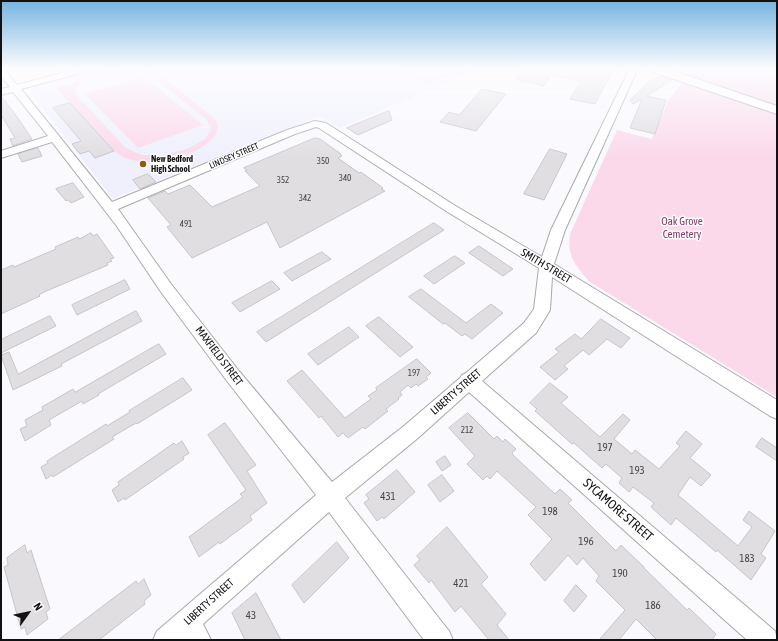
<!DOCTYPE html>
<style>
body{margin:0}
#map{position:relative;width:778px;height:641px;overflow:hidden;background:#f9f9fe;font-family:"Asap Condensed",sans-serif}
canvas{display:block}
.frame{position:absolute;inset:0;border:2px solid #121214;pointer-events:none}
.north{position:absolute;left:8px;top:593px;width:40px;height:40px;-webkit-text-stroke:3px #fff;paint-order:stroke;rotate:57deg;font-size:11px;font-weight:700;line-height:16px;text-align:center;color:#121214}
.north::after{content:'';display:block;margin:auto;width:14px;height:18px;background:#121214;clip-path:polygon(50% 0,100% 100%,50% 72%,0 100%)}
</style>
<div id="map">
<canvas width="778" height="641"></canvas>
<div class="frame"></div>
<div class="north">N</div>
</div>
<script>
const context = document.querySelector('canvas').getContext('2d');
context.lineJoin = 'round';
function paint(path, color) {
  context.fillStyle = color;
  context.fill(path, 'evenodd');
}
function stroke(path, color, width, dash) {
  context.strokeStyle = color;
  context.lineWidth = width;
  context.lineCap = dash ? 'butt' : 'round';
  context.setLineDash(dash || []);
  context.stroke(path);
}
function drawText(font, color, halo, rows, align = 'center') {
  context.font = font + ' "Asap Condensed",sans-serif';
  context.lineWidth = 3;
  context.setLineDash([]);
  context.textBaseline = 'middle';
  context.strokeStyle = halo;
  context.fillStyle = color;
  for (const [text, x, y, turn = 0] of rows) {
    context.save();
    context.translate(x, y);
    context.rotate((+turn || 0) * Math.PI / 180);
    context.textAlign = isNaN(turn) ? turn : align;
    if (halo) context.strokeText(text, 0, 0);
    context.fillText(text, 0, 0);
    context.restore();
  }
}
paint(new Path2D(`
 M102 68H481L340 128 319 116 113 199 27 88Z`), '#f0f0fd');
paint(new Path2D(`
 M112 68H146L157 72 216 120C221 131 214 139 205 145 185 160 142 169 120 155 112 151 106 142 100 136 86 120 71 104 56 88L67 85 68 86 86 75ZM127 70 143 71 150 74 207 120 211 127 208 135 205 139 187 149 164 155H141L126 148 77 96 75 91C81 74 111 71 127 70Z
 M395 68H467L427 84Z
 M691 68H777V107L688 76Z
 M144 77 203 125 138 148 85 94Z
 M683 81 777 114V397L590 282C577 268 566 255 570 234L617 130 652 139 668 101Z`), '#fbd9eb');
const building = new Path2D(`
 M526 68H581L589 70 590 68H614L595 104 570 99 581 81 552 75 544 86 516 79Z
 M661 76 672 80 647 96 666 100 655 134 630 128 642 99 633 104 630 100 649 82Z
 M482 89 506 94 476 131 440 122 449 112 459 115Z
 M1 96 13 111 32 139 13 146 10 139 15 138 1 115Z
 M70 103 114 151 95 158 89 151 80 154 72 144 81 141 53 108Z
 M389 111 392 120 358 135 347 128Z
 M315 138 320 139 341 154H340L342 156 338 158 359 173 361 172 383 188 381 189 385 191 280 248 267 222 192 258 167 227 171 225 148 198 165 191 168 194 190 185 212 207 260 186 245 171 247 170 244 168Z
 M38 148 42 156 22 162 18 154Z
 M550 149 567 154 544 200 524 194Z
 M148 174 156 182 140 189 133 180Z
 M73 183 84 197 71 203 68 200 66 201 56 189Z
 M434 223 444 230 266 342 257 332Z
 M91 233 93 236 97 234 114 258 110 259 112 261 107 263 108 265 44 292 39 295 40 296 1 314V270L13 265 14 267 56 249 55 247 78 237 79 239Z
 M479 246 513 269 503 276 469 253Z
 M322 252 331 259 292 281 284 273Z
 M455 256 465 263 434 284 424 276Z
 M125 280 130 289 77 315 72 305Z
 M272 281 280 289 240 312 232 303Z
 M421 289 466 323 491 304 503 313 472 339 465 334 462 336 445 323 443 324 409 297Z
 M136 311 142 321 61 364 62 366 13 390 1 355 9 352 18 374Z
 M50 316 56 326 1 353V340Z
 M379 317 413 347 400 357 366 326Z
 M601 319 630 338 621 348 607 339 589 355 583 350 564 366 568 369 555 380 540 367 559 352 555 349 575 334 581 339Z
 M349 327 359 337 318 365 308 354Z
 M159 344 166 354 98 394 99 395 83 404 82 401 49 420 51 425 25 441 20 429 27 426 25 420 43 410 42 407 73 389 75 392Z
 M417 359 431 373 426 377 428 379 418 386 416 384 411 388 408 385 400 392 402 395 398 398 399 399 386 409 388 411 365 429 363 427 348 438 343 433 338 437 321 416 319 418 287 381 302 370 345 418 371 399 368 396 377 390 376 388Z
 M183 378 192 390 137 424 136 423 112 437 114 439 53 477 52 475 46 479 41 467 48 463 47 461 106 424 107 426 130 412 129 411Z
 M550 383 568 397 561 403 600 437 623 414 630 420 614 439 632 454 635 450 659 469 680 446 676 443 686 431 702 444 690 458 711 475 701 486 690 477 678 495 738 546 752 527 743 520 749 511 775 531 761 554 766 558 751 580 717 550 716 552 676 518 671 525 651 507 654 503 633 487 629 492 619 483 622 478 606 464 602 468 574 443 572 444 535 411 537 409 530 403Z
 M468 413 494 439 497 436 503 442 505 439 516 449 512 453 513 455 555 494 560 489 572 500 568 503 616 551 621 545 644 567V568L687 610 689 608 716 634 712 640H657L636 619 619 640H599L625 610 596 581 599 576 583 558 577 565 568 555 545 581 530 564 552 539 528 515 536 507 497 471 490 479 487 476 483 480 467 464 475 456 449 428Z
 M225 423 256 465 247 471 267 503 250 516 252 520 220 544 219 542 199 557 189 537 243 497 240 494 246 490 208 435Z
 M762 438 777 448V461L756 447Z
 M182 441 189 453 183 457 184 459 125 500 124 498 118 502 112 490 119 485 118 482 174 443 176 445Z
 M445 456 451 465 442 471 436 462Z
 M397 470 415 492 384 519 382 517 377 521 364 503 369 499 366 495Z
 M442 475 454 491 440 502 428 485Z
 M447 527 488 577 481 584 506 614 497 625 509 640H489L461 606 455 612 431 580 429 583 414 565 420 560 417 556Z
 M337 542 349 558 304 603 292 585Z
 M25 545 27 553 31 550 50 609 46 612 48 619 27 635 25 627 21 629 4 567 8 565 7 558Z
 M144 579 151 595 144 601 145 604 99 640H58L136 581 138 584Z
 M576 585 587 596 574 612 564 601Z
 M256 593 281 640H245L232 613Z`);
paint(building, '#e1dee2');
stroke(building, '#c7c4c9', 1);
const minor = new Path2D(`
 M1 68H4L17 85 79 68H93L92 70 21 89 112 202 287 130 315 121 326 123 454 205 542 257 551 230 630 68H638L565 230 554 264 777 400V419L770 416 552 277 550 310 536 333 482 381 775 631 777 640H747L469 392 418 438 345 498 449 631 453 640H424L329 512 203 624 211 640H153L157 631 316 495 227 381 161 292 116 225 52 142 1 158V151L48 136 13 92 1 95V89L10 87 1 76ZM316 127 319 128 446 211 539 268 534 309 524 323 466 373 462 375 460 378 404 426 332 482 239 371 171 284 118 209 295 134Z`);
const secondary = new Path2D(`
 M648 68H665L777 106V114L650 71Z`);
stroke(minor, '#a8a8ad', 2);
stroke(secondary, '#a8a8ad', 2);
paint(minor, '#fff');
paint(secondary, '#fff');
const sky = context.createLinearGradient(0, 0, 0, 158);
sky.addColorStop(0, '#75b3df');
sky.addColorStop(0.43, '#fcfcff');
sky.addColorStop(1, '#fcfcff00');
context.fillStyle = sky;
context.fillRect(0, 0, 778, 158);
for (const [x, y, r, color] of [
 [143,164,4,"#8e5d08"]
]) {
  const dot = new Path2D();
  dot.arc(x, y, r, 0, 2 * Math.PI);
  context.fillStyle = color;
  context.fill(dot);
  stroke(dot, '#fff', 1.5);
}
drawText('9px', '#121214', '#fff', [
 ["LINDSEY STREET",234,156,-23]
]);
drawText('bold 9px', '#121214', '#fff', [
 ["New Bedford",151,159],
 ["High School",151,169]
], 'left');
drawText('9px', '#464548', null, [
 ["350",323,161],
 ["340",345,178],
 ["352",283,180],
 ["342",305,198],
 ["491",186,224],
 ["197",414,373],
 ["212",467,430]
]);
drawText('11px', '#823866', '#fff', [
 ["Oak Grove",682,222],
 ["Cemetery",682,235]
]);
drawText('11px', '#121214', '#fff', [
 ["SMITH STREET",546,266,31],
 ["MAXFIELD STREET",219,356,53],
 ["LIBERTY STREET",456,392,-41],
 ["LIBERTY STREET",209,602,-42]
]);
drawText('11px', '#464548', null, [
 ["197",605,448],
 ["193",637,471],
 ["431",388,497],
 ["198",550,512],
 ["196",586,542],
 ["183",747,559],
 ["190",620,574],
 ["421",461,584],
 ["186",653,606],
 ["43",251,616]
]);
drawText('13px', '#121214', '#fff', [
 ["SYCAMORE STREET",618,510,41]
]);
</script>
